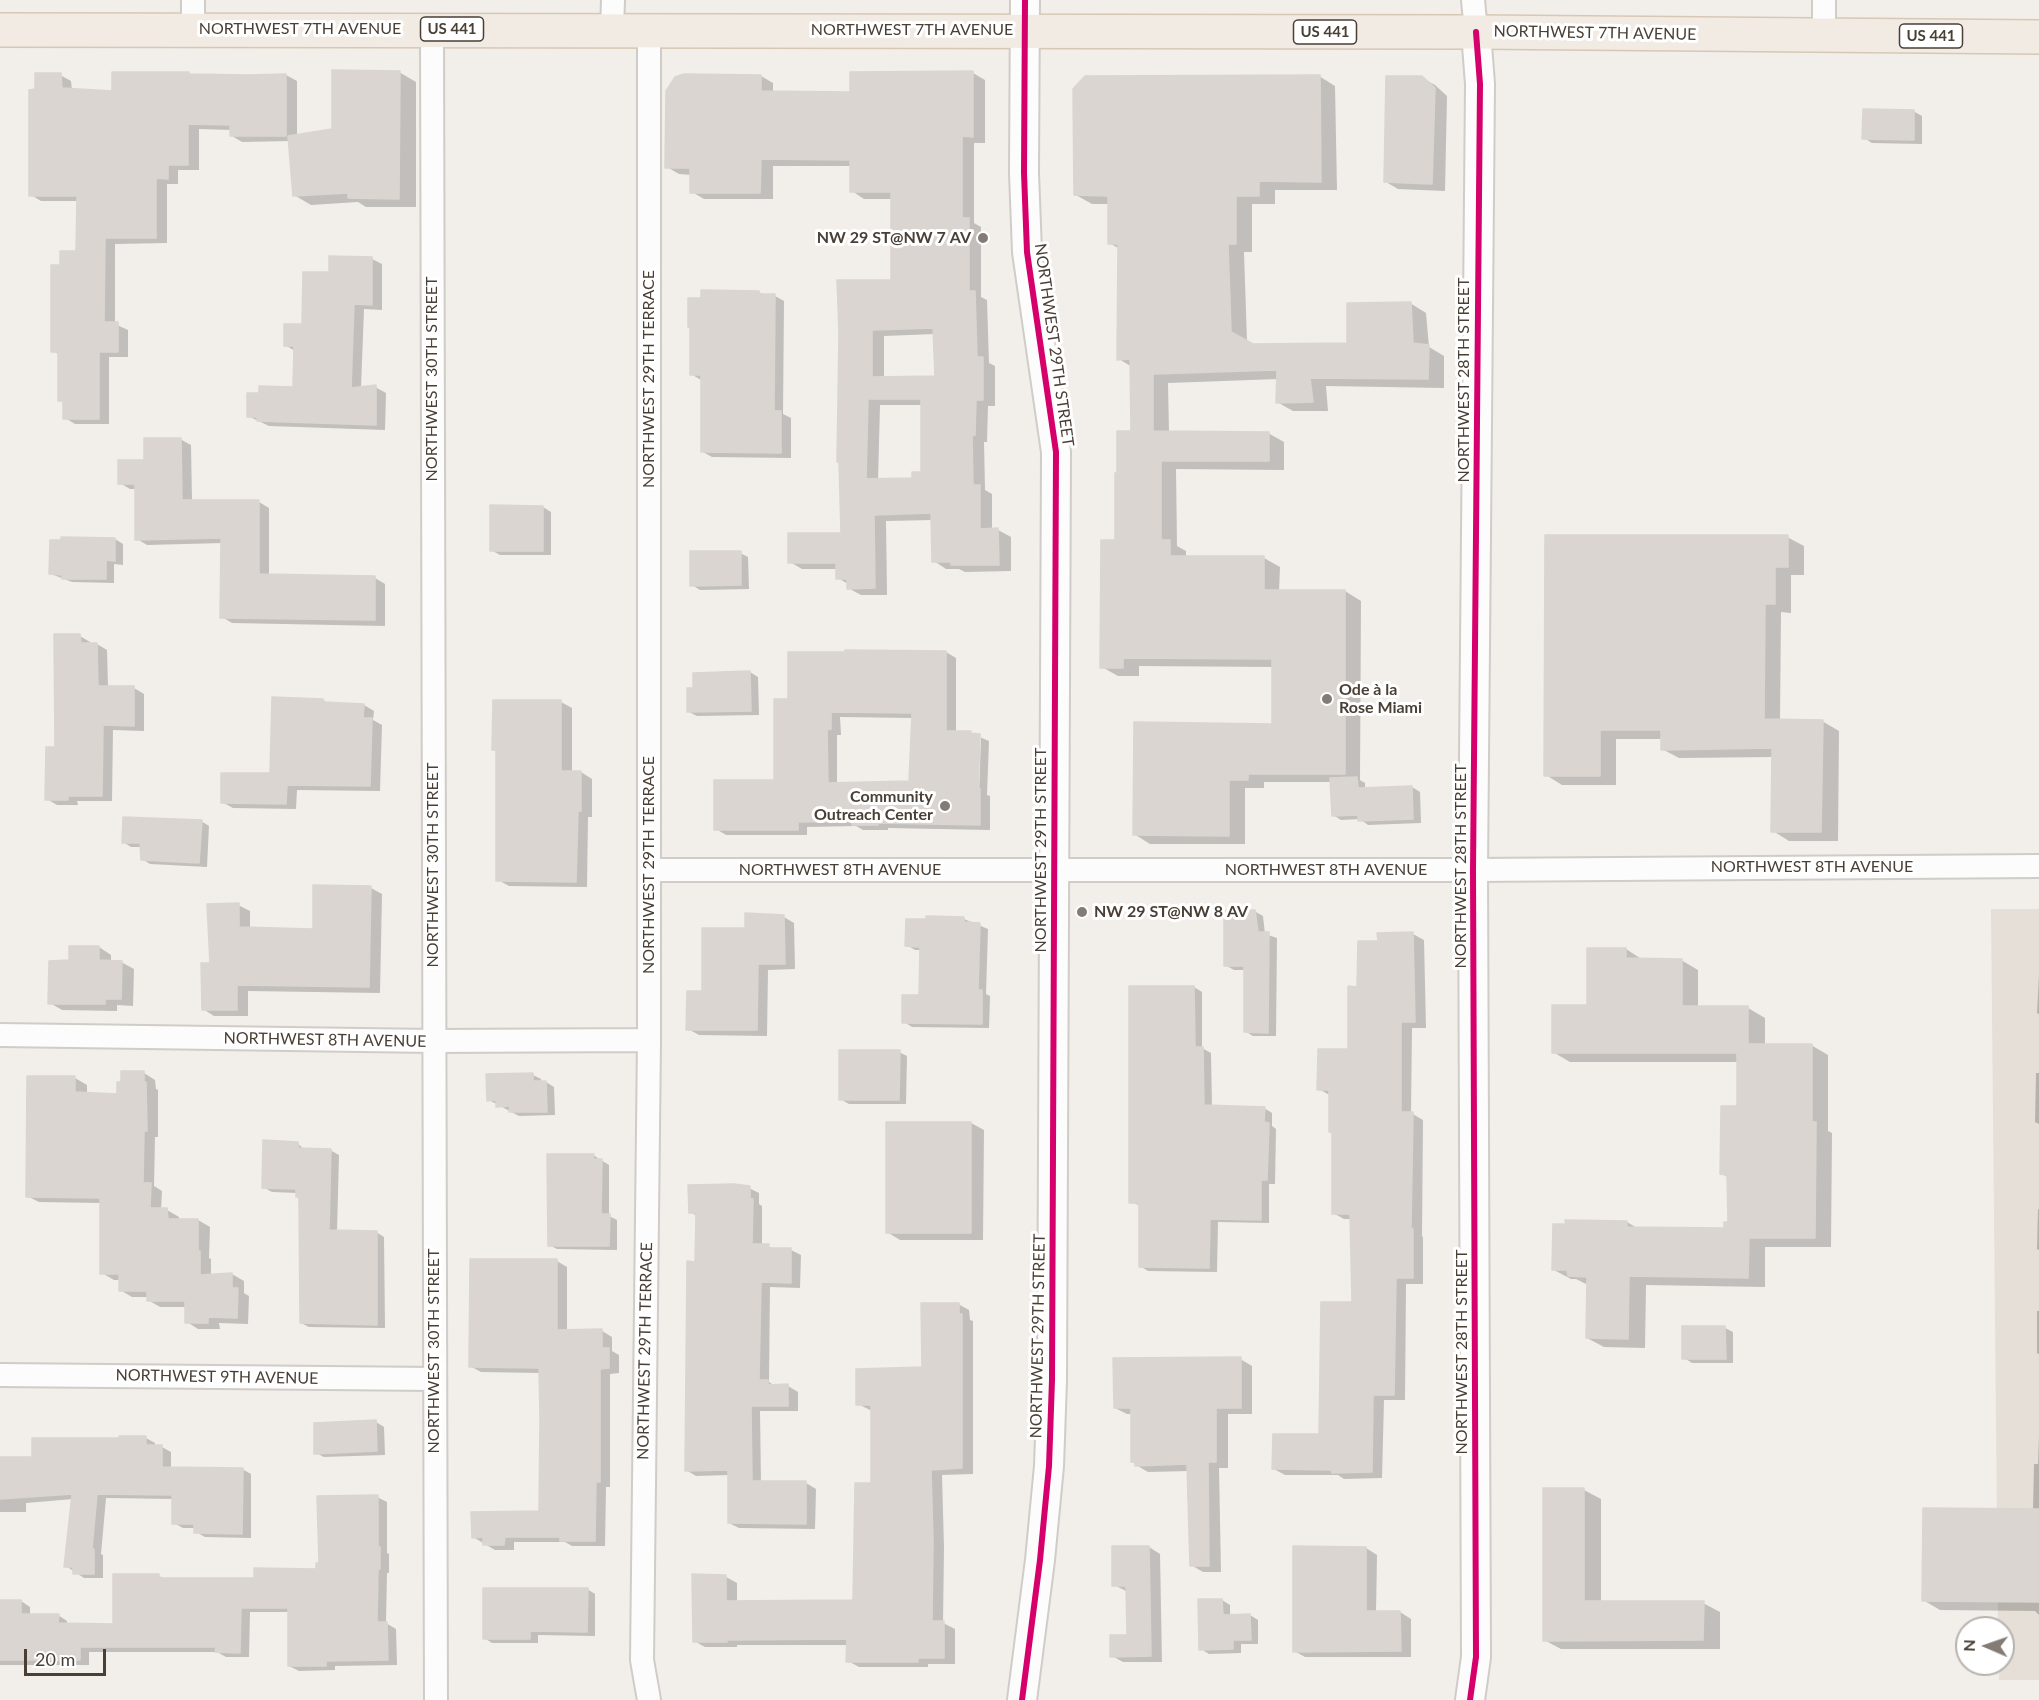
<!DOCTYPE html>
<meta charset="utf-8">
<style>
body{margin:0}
#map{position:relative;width:2039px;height:1700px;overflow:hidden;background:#f2eeea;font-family:Lato,sans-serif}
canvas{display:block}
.north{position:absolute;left:1955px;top:1616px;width:60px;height:60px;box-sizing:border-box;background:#fff;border:2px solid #b6b2ae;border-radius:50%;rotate:272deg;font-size:16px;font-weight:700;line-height:24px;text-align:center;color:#493f35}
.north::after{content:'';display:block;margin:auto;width:21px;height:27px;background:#847c74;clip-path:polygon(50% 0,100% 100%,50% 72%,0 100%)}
.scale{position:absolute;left:24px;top:1649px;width:82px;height:27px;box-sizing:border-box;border:3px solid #493f35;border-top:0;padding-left:8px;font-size:18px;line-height:21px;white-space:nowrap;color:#493f35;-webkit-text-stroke:4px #fff;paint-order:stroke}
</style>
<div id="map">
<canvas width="2039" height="1700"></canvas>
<div class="north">N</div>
<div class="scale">20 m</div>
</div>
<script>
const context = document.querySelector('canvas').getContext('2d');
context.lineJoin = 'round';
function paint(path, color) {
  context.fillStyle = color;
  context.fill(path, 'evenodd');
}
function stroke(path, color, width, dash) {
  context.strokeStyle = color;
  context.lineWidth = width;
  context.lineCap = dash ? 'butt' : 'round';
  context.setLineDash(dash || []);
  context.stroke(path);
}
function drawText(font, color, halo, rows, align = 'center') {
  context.font = font + ' Lato,sans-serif';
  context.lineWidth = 6;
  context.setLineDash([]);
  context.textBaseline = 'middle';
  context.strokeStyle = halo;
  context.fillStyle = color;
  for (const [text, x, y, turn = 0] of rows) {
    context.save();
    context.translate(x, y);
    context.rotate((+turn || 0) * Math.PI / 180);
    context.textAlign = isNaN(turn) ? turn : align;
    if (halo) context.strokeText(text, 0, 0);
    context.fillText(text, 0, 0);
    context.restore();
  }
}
paint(new Path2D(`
 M1991 909H2039V1680H1999V1664H2003V1628H1998Z`), '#e6dfd7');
paint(new Path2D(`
 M399 72 416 82V207H366L358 202 311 205 294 195 290 141 242 142 232 136V130L199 129V170H178V184H167V243L115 244V324L128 330V357H109V424H75L65 418V403L59 400 60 355 53 351 61 267 78 252V201H41L31 195 36 91 60 75 71 81 72 90 113 92 191 76 248 77 286 75 297 81V136L334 131Z
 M973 73 985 80V143H974V223L981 227V297L987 300 989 363 995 366V406H988L987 442H984L985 490 992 494V530H998L1011 537V571L965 572 959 569H946L934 561 933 520 886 521 887 595H861L848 588V584L838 578V569H802L790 562 842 534 841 333 893 281 892 199H864L852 191V166H773V199H704L692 192V175L679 174 667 167 761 76 773 83V92L852 93ZM935 334 937 377 884 378V336ZM880 405H923L922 473 913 480 878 481Z
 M1319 76 1335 86 1337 190H1275V204H1252V252H1244L1247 342 1253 345H1348L1410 303 1426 313 1429 347 1444 356V388L1326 386 1328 411H1293L1277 402 1278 379 1168 383 1169 432 1268 433 1284 442V470L1176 469 1177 546 1186 551V557L1264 558 1280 567 1279 591H1345L1361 601 1360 780 1365 783V790L1412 787 1420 792 1421 823 1368 825 1360 819 1341 820 1333 815 1331 782H1264V788H1245V844H1150L1134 834 1274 725V667L1139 666V676H1118L1102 667 1116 541 1119 474 1133 432 1132 367 1119 359 1120 249 1109 243V204H1092L1076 195Z
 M1422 78 1435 85 1447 96 1445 191 1398 189 1386 182Z
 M1913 111 1922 116V144L1872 143 1864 138Z
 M331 258 372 259 382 264V310L364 309 361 388 375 387 386 393 385 430 269 426 248 416 294 388 295 351 285 345 304 326 331 274Z
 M759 292 765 296H775L784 301 783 414 791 418V458L712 457 703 452 701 380 691 374Z
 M180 439 191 445 192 501 259 502 269 508V576L375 578 385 584V626L232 623 222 617 223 543 147 545 137 539V489H130L120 483 146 462Z
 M543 507 551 512V555H500L491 550Z
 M1787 537 1804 546V575H1791V613L1781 612 1780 721H1822L1839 731 1838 841H1789L1773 831V757L1679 758 1662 749V739H1616V785H1562L1546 775Z
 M115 539 123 544V565L114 564V583L72 582 51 574Z
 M740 553 748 557 749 589 700 590 692 585Z
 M80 636 90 642V644H97L107 650 108 687 134 688 144 694V731L113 730 112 801H77L78 805H57L47 799Z
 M946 652 956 658V733H970L989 741 987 795 990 796V830L888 828V830H863L856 826 807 827V835H726L716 829 775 781 789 700ZM840 717 913 718 911 783 837 784V735H841ZM978 737H981L979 796H976Z
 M750 672 758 677 759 715 697 716 689 712Z
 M274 698 323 700 329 704 364 705 374 711 373 720 382 725 380 791 297 790 296 809 233 808 222 802 271 775Z
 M561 702 572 708V772H581L592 779V817H588L587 887 509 886 498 880V751L494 749Z
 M201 821 209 826 207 867 150 864 142 859V847H131L123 842Z
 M371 888 382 894 380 993 248 991V1016H214L203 1009 238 905 250 911V929L314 931Z
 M1254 911 1263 916 1265 934 1277 938 1276 1036H1253L1245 1031 1246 970H1234L1225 965Z
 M784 917 794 923 795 969 768 970 767 1036 699 1035 688 1029 704 993 746 930Z
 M927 918 964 919 988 929 986 994 990 996 989 1028 912 1027 904 1022 921 997V950H915L907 945Z
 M1413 934 1424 940 1426 1028H1412L1411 1113 1423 1120 1422 1236 1423 1237V1284H1406L1405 1400H1384L1382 1478 1344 1479 1338 1475H1285L1274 1469 1321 1436 1353 1304 1351 1219H1344L1333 1213 1334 1134 1330 1132 1331 1096 1319 1089 1349 1050 1358 988 1379 943Z
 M99 947 111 955V962H121L134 969 133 1006 117 1005V1011L62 1010 50 1003 70 962Z
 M1626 949 1643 960H1681L1698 970V1007L1748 1008 1765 1018V1045H1811L1828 1055V1131L1832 1133 1831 1247H1765V1287L1646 1285 1645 1348 1604 1347 1587 1338 1588 1285 1576 1279H1571L1554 1270 1567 1222H1627L1637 1228 1726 1229 1729 1224V1178L1722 1174 1738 1108V1062H1570L1553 1052 1588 1007Z
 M2039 975V1014L2037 1013Z
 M1194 987 1202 992V1048L1211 1053 1212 1107 1264 1108 1272 1113V1126L1276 1129 1275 1184H1269V1223L1218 1222 1217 1272 1148 1271 1140 1266 1141 1206 1131 1202Z
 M899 1052 907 1056 906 1104H849L840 1099Z
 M144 1073 155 1080 156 1089 158 1090V1137H155L154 1186 162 1191 161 1210H167L179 1217V1220H198L210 1227 209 1258 211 1259V1276L232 1274 244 1281V1293L249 1296 248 1324 219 1323 220 1329H198L187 1322V1307H160L148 1300V1297H132L120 1290V1280H114L102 1273 101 1203 39 1202 27 1196 29 1077 75 1078 87 1085V1094L119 1095Z
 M2036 1073H2039V1124L2035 1122Z
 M533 1075 541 1079V1082H546L554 1087 555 1115 519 1116 489 1100Z
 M888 1123H971L984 1130 983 1240H900L887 1232Z
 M297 1143 305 1150H330L339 1155 337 1232H376L384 1237 385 1328 309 1327 301 1323V1198L298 1193 272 1192 263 1187Z
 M593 1155 609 1165V1216L617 1220V1250L557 1249 549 1245Z
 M749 1188 759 1193V1204L762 1206V1246H768L775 1250H791L801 1255 800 1288 770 1287 769 1382 775 1386H788L798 1392V1411H760L761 1483H806L816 1489 815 1529 739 1528 729 1523V1475L696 1476 686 1470 696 1263 697 1216 690 1212Z
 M2038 1209H2039V1250L2037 1249Z
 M557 1261 567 1267V1331H602L612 1337V1351L619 1355V1373L610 1374V1487H606L605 1546H572L565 1542H514V1550H495L473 1537 541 1512 540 1373 481 1372 470 1366Z
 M958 1304 969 1310 970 1320 973 1321V1474L942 1475 944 1548 943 1623 955 1629V1664H928V1667H859L848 1661V1645H737V1647H705L694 1641 726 1577 737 1583V1602H854L872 1484V1411L858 1404 923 1368Z
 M2037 1311H2039V1354L2037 1353Z
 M1725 1328 1733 1332V1363H1692L1684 1358Z
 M1240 1359 1252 1366V1414H1228V1468H1219L1221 1572H1203L1191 1565 1189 1471 1148 1472 1136 1465 1132 1461V1414H1127L1115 1408Z
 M376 1422 384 1427 385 1455 324 1457 316 1453Z
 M2039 1436V1615L2035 1611 1940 1610 1923 1600 2033 1511 2034 1464H2038Z
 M146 1438 155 1443V1447H162L171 1452V1468L242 1469 251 1474V1538L205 1537 196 1532V1528H183L174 1523V1499L106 1498 101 1554 103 1555V1578H84L66 1566 73 1499 26 1503V1512H0V1458H33Z
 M1584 1490 1601 1499V1602L1703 1603 1720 1612V1649H1561L1544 1640Z
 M377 1497 387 1502V1553L389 1554V1573H387L386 1623 396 1629 397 1665 335 1666V1670L299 1671 289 1666 290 1612H250L249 1657H226L217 1652H89V1665H0V1610L21 1601 30 1607V1615H58L67 1621V1625H115L159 1576 165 1579H255L318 1570Z
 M1149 1547 1160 1554 1162 1662H1123L1112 1656 1129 1637 1128 1592 1114 1585Z
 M1366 1548 1377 1555 1376 1613 1400 1612 1411 1619V1657H1305L1294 1651Z
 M587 1589 595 1594V1636L538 1635V1643H492L484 1638Z
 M1222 1600 1230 1605V1616L1250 1615 1258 1620V1644H1241V1653L1209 1654 1201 1649Z`), '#0003');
const building = new Path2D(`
 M332 70 400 71 399 199 348 198V193L293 196 288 136 332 129Z
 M973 71V137L962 136V218H969V291H975L977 357H983V400H976L975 435 972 436 973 485H980V529L998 528 999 565H951V562H932L931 513 874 515 875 588 847 589V579H836V563H788V533H841L839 462H837L839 333 837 280H891V192H850V160L761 159 760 193H690V168H665L666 91 675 77 684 74 761 75V91L850 92V72ZM933 328 935 376 872 377V330ZM868 399H921V472H912V478L866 479Z
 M112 72H189V74L248 75 286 74V136H230V125L188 124V165H168V179L156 178V238H105L104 322H118V352H99V419H63V401H58V352H51V265H60V251H76L77 196H29V90L35 89V73H61L62 88 112 91Z
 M1320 75 1321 182 1259 181V196H1236V244H1228L1231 332 1253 344 1347 343V303L1411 302 1413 343 1429 345 1428 379 1310 378 1313 402 1276 403 1277 370 1153 374V431L1269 432V461H1161V540H1170V556H1264V590H1345V774H1248V780H1229V836L1133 835 1134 722 1272 724V659L1123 658V668H1100L1101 540H1115V473H1117V431H1131L1130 359 1117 360 1118 244H1108V196L1074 195 1073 89 1085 76Z
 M1386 76H1422L1435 88 1432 184 1384 182Z
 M1863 109 1914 110V140L1862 139Z
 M329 256 372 257V305L354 304 351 388 376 385V425L257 421V417H247V393H259V386L293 387 294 346H284V324H302L303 272H329Z
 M701 290 759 291V294H775L774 411H781V453L701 452V375H690V327H688V298H701Z
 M144 438H181L182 500H259V574L375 576V620L220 618 221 538 135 540V484H118V460H144Z
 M490 505 543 506V551H490Z
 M1545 535H1788V567H1775V604H1765L1764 719 1823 720 1821 832H1771L1772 748 1661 750V730H1600V776H1544Z
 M61 537 115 538V561L106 560V579H62V575L49 574 50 540H61Z
 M690 551H741V585L690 586Z
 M54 634H80L81 643H97L98 686H134V726L103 725 102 796H68V800H45L46 747H55Z
 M845 650 946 651V731H971L970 733 980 734 978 789H980V825L878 823V825H852V821L798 822V830H714V780H774V699H788V652H845ZM831 712 912 713 909 781 828 783 827 730 831 729Z
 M750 671 751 711 687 712V688H693V673Z
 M272 697 323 699V702L364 704 363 718H372L370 786 287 785 286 804 221 803V773H270Z
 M493 700H561V771H581V811H578L576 882 496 881V750H492Z
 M1357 777 1358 788 1412 786 1413 819 1358 821V815L1332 816 1330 778Z
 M123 817 202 820 199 863 141 860 140 843H122Z
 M313 885 371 886 369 987 237 985V1010H202L201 963H210L207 904 239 903V927L313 929Z
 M1226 910H1255L1258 932H1269L1268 1033 1244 1032V966H1224V920Z
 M745 913 784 915 785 964H758L757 1030H686L687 991H702V928H745Z
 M926 916 964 917V922L980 923 978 990H982V1024L902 1023V995H919L920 947 905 946 906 919H926Z
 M1413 932 1415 1022H1401V1112H1413L1411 1229H1413V1278H1396L1394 1395H1373L1372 1472 1332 1473 1331 1470 1272 1469 1273 1434H1319L1321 1302H1352L1350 1214H1332V1132H1329V1090H1317L1318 1049H1348V986L1357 987 1358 941H1378L1377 933Z
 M69 946H99V960L122 961 121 999H105V1004H48L49 961 69 960Z
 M1587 948H1626V958L1682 959V1006H1748V1044H1812V1122H1816L1815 1238H1749L1748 1278 1629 1276 1628 1339 1586 1338 1587 1277 1568 1276 1567 1270H1552L1553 1224H1566L1565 1220 1627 1221V1227L1724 1228V1222H1728L1727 1175 1720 1174 1721 1106H1737V1053H1552V1005H1587Z
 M1129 986H1194L1195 1047H1203L1204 1105 1265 1107 1264 1122 1269 1123 1267 1180H1261V1220L1210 1219 1209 1268 1139 1267V1203H1129Z
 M839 1050H900L899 1100H839Z
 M121 1071H144V1082H146L147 1131H144L143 1183H151L150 1208H167L168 1219H198V1251H200V1275L232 1273V1288H238L237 1318 208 1317V1323H185V1301H147V1291H119V1274H100V1198L26 1197 27 1076H75V1092L117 1094V1082H121Z
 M533 1073V1081H546L547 1112H509L510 1106 496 1107V1100L487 1101 486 1074Z
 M886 1122H971V1233H886Z
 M263 1140 298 1142V1148L331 1149 329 1230 377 1231V1325L300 1323 299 1197H296V1189L262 1188Z
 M547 1154H594L593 1159H602L601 1214H610L609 1246H548Z
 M734 1184 750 1186V1199H753L752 1244H769L768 1248H791V1283L761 1282 759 1380H768V1385L788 1384V1406H751L752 1481H806V1524L728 1523V1470L685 1471 687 1261 695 1262 696 1213H689L688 1185Z
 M470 1259H557V1330L602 1329V1348H609V1368L600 1369V1482H596L595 1541H560V1537H505L504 1545H483V1537L472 1538 471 1512 539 1511 540 1420 539 1368 469 1367Z
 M921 1303H959V1314H962V1468L931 1470 933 1541 932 1621H944V1658H918V1662H846L847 1639 727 1640V1642H693L692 1574 726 1575V1601L853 1600 855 1483H871V1405H856V1369L922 1367Z
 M1682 1326H1725L1726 1359H1682Z
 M1241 1357V1408H1216V1462H1208L1209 1566H1190L1187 1464 1135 1466V1462H1131V1408H1114L1113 1358Z
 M376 1420 377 1451 314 1454V1423Z
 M119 1436H146V1445H162V1467L243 1468 242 1534 194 1533V1524H172V1495L97 1494 92 1549H94V1574H73V1567H64L72 1494 0 1499V1457H32V1438H119Z
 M1543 1488H1584V1601H1704L1703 1640 1543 1641Z
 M378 1495V1547H380V1569H378L377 1622H387L388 1660 326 1661V1666H288V1608H241L240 1653 215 1652 216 1647H80V1660H0V1600H21V1614H59L58 1623 113 1624V1574H159V1578H254V1568L316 1569V1563H319L317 1496Z
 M1923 1508 2039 1509V1602L1922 1601Z
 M1112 1546H1149L1151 1656 1110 1657V1635H1127L1126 1586H1112Z
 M1293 1546 1366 1547V1611H1400L1401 1651 1293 1652Z
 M483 1588H588L587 1632 530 1631V1639H483Z
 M1198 1599H1222L1223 1615 1250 1614 1251 1640H1233V1649L1199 1650Z`);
paint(building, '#dad5d1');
stroke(building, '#dad5cf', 1.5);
const minor = new Path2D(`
 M1473 0 1476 32
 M193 29V0
 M432 29 436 1700
 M612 30 613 0
 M1824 35V0
 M649 870H1473L2039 866
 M0 1035 433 1041 649 1040
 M0 1375 434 1379
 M649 1700 642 1660 649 1040V30`);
const tertiary = new Path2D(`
 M1022 1700 1040 1560 1049 1466 1052 1380 1056 452 1027 252 1024 173 1025 0
 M1470 1700 1476 1657 1473 870 1480 84 1476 32`);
const primary = new Path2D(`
 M0 30 1476 32 2039 37`);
stroke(minor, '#d0ccc7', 26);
stroke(tertiary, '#d0ccc7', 32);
stroke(primary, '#d6c8b5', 36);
stroke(minor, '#fdfcfc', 22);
stroke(tertiary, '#fdfcfc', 28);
stroke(primary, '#f1ebe4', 33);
stroke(new Path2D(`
 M1022 1700 1040 1560 1049 1466 1052 1380 1056 452 1027 252 1024 173 1025 0
 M1470 1700 1476 1657 1473 870 1480 84 1476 32`), '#d6006c', 6);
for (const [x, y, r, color] of [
 [983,238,6,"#847c74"],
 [1327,699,6,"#847c74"],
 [945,806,6,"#847c74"],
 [1082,912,6,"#847c74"]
]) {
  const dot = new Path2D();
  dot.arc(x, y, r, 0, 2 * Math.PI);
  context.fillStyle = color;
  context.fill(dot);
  stroke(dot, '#fff', 2);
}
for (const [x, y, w] of [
 [452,29,63],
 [1325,32,63],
 [1931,36,63]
]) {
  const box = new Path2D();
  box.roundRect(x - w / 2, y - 12, w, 24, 4.5);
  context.fillStyle = '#fff';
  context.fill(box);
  stroke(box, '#493f35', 1.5);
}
drawText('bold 15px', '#493f35', null, [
 ["US 441",452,29],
 ["US 441",1325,32],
 ["US 441",1931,36]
]);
drawText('16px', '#493f35', '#fff', [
 ["NORTHWEST 7TH AVENUE",300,29],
 ["NORTHWEST 7TH AVENUE",912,30],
 ["NORTHWEST 7TH AVENUE",1595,33,1],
 ["NORTHWEST 29TH STREET",1054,345,82],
 ["NORTHWEST 30TH STREET",432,379,-90],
 ["NORTHWEST 29TH TERRACE",649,379,-90],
 ["NORTHWEST 28TH STREET",1464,380,-90],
 ["NORTHWEST 29TH STREET",1041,850,-90],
 ["NORTHWEST 30TH STREET",433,865,-90],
 ["NORTHWEST 29TH TERRACE",649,865,-90],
 ["NORTHWEST 28TH STREET",1461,866,-90],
 ["NORTHWEST 8TH AVENUE",1812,867],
 ["NORTHWEST 8TH AVENUE",840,870],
 ["NORTHWEST 8TH AVENUE",1326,870],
 ["NORTHWEST 8TH AVENUE",325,1040,1],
 ["NORTHWEST 29TH STREET",1038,1336,-89],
 ["NORTHWEST 30TH STREET",434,1351,-90],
 ["NORTHWEST 29TH TERRACE",645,1351,-89],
 ["NORTHWEST 28TH STREET",1462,1352,-90],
 ["NORTHWEST 9TH AVENUE",217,1377,1]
]);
drawText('bold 16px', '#493f35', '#fff', [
 ["NW 29 ST@NW 7 AV",971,238],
 ["Ode à la",1339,690,"left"],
 ["Rose Miami",1339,708,"left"],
 ["Community",933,797],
 ["Outreach Center",933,815],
 ["NW 29 ST@NW 8 AV",1094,912,"left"]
], 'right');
</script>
